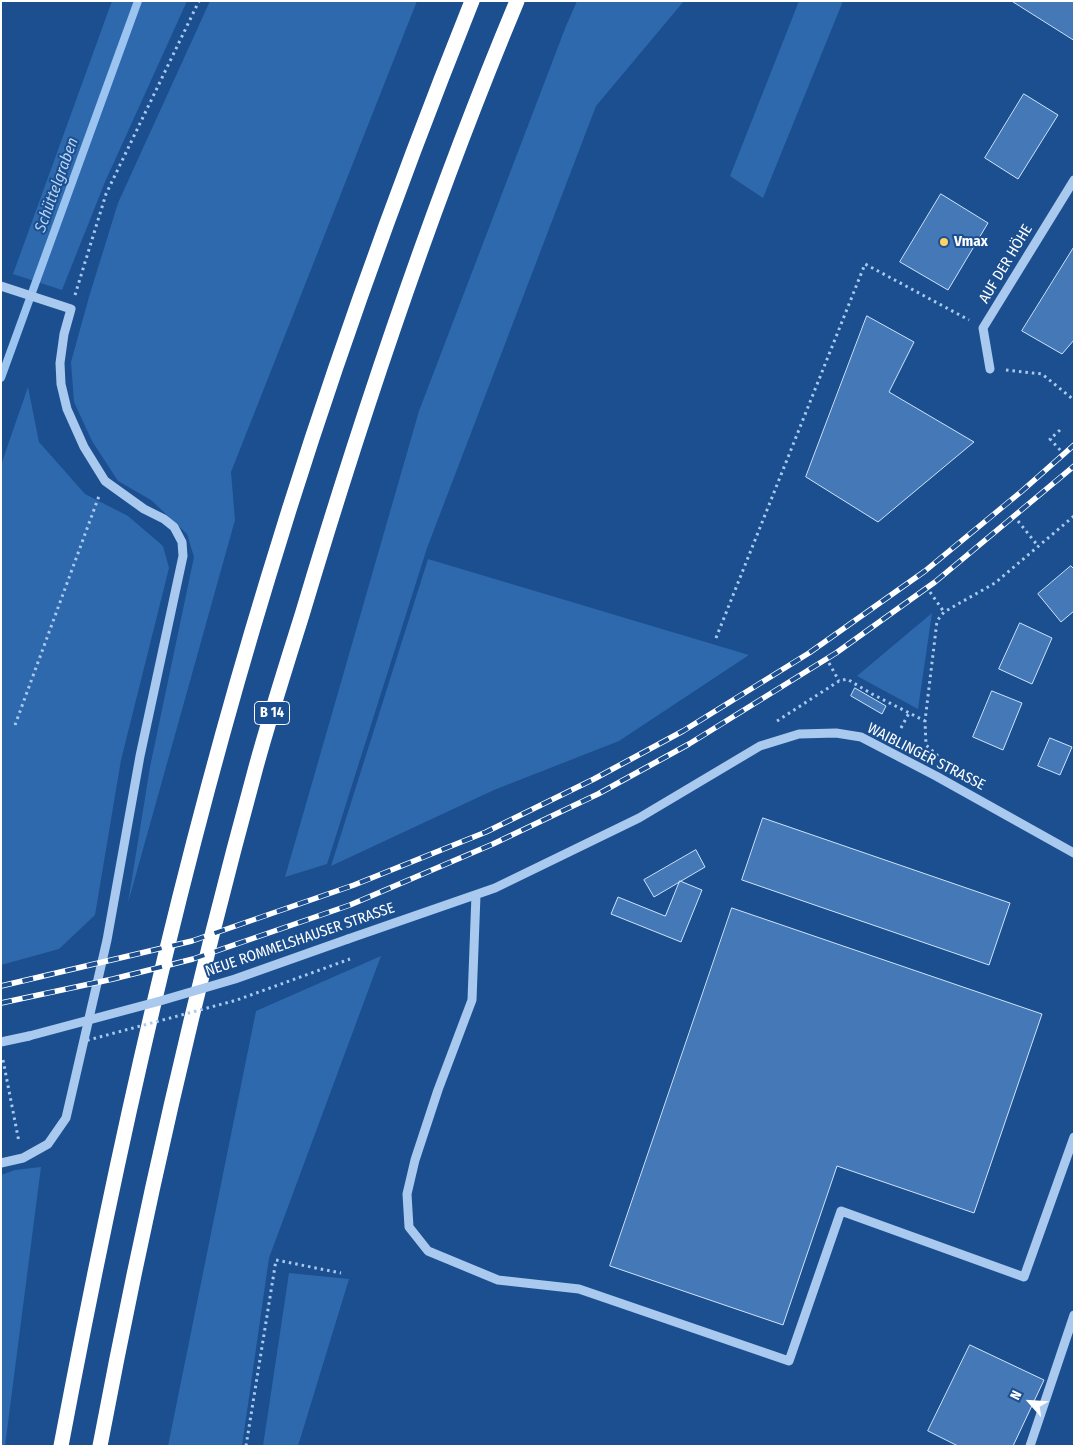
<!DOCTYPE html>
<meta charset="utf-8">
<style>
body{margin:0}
#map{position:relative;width:1075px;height:1447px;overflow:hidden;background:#1b4f8f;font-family:"Fira Sans Condensed",sans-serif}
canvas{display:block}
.frame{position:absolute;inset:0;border:2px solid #fff;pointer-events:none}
.north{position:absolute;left:1005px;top:1377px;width:50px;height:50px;-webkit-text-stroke:4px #1b4f8f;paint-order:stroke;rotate:296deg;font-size:14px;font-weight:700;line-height:20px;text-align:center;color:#fff}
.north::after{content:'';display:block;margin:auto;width:18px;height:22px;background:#fff;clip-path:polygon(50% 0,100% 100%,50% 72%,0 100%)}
</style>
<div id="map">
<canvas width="1075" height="1447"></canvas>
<div class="frame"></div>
<div class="north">N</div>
</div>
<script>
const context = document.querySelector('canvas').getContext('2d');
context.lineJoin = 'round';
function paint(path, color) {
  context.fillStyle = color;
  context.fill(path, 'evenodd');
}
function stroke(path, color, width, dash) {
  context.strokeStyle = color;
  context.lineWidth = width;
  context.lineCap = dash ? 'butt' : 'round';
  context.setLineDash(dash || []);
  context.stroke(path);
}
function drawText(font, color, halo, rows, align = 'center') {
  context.font = font + ' "Fira Sans Condensed",sans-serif';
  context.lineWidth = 4;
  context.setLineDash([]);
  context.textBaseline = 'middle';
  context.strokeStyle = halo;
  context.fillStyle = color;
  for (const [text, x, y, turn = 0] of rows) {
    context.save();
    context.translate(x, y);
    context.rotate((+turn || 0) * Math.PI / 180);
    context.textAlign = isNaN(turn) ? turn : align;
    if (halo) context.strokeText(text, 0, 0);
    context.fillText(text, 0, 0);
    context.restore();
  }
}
paint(new Path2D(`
 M112 1H187L105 182 62 290 13 274Z
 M210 1H417L231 472 235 520 128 903 150 767 194 557 187 534 151 500 118 481 92 441 74 402 71 362 89 297 118 203Z
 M577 1H684L596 106 427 548 327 864 285 877 419 411 566 26Z
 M799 1H843L763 198 730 176Z
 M28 387 39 442 85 494 128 516 163 546 169 568 121 760 95 915 59 949 1 965V465Z
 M428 559 749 655 619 741 494 790 331 866Z
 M932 613 918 709 857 676Z
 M381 956 269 1258 242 1446H168L256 1011Z
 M41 1167 5 1446H1V1175L15 1170Z
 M289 1273 349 1279 298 1446H263Z`), '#2e69ad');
stroke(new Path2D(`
 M1 378 138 1`), '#9cc4f0', 8);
const building = new Path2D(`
 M1012 1H1074V40Z
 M1024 94 1058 115 1018 179 985 158Z
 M941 194 988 223 948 290 900 262Z
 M1074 247V340L1062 354 1022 331Z
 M867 316 914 342 889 392 974 442 878 522 806 477Z
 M1071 566 1074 569V611L1061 622 1038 594Z
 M1020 623 1052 638 1032 684 999 669Z
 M855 688 886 706 882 714 851 696Z
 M992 691 1022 703 1003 750 973 737Z
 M1050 738 1072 747 1060 775 1038 766Z
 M763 818 1010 903 989 965 742 880Z
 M696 850 705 867 654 897 644 880Z
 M680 881 702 890 681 942 611 914 618 897 665 916Z
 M732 908 1042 1014 974 1213 837 1166 783 1325 610 1266Z
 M970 1345 1044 1380 1013 1446H958L928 1431Z`);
paint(building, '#4478b7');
stroke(building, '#cfe3fa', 1);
stroke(new Path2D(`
 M75 295 106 194 199 1
 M1006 370 1042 374 1074 400
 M1060 430 1050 439 1061 451
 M1018 521 1038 546
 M930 592 944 612
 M716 638 865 264 969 320
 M829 663 839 681
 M777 721 839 681 847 679 872 694 925 721
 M15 725 99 496
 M901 728 909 713
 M938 756 926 745 925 721 937 621 944 612 995 583 1074 516
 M3 1060 19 1142
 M246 1446 276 1260 341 1273`), '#a9c9ee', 3, [2.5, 4]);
stroke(new Path2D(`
 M1 286 71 309 64 334 60 363 61 384 67 409 84 447 105 481 144 509 164 519 174 527 182 542 183 556 140 756 107 940 66 1118 48 1144 23 1158 1 1163
 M990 369 983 328 1074 180
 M476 895 472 1000 438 1090 415 1160 407 1194 409 1227 428 1251 498 1280 579 1289 789 1361 841 1211 1024 1277 1074 1137
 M348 939 495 888 639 818 760 746 799 734 836 733 861 737 936 776 1074 853
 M1 1042 29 1036
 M1030 1446 1074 1315`), '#a9c9ee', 9);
stroke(new Path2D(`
 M61 1446C116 1154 181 863 268 578 327 383 396 191 472 1
 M100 1446C143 1218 195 991 256 767 270 716 286 666 302 615 364 407 433 202 517 1`), '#fff', 15);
const rail = new Path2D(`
 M1 986 192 941 354 885 486 832 594 779 683 731 809 653 925 571 1022 491 1074 445
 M1 1003 113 979 193 959 350 905 493 844 598 794 689 744 836 653 935 582 1074 466`);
stroke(rail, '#fff', 5.5);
stroke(rail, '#1b4f8f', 4, [11]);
stroke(new Path2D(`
 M81 1042 237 1000 350 959`), '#a9c9ee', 3, [2.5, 4]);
stroke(new Path2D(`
 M29 1036 160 1001 235 979 348 939`), '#a9c9ee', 9);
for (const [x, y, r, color] of [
 [944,242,5,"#ffd166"]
]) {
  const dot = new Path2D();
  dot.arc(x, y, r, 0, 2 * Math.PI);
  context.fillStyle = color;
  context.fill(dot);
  stroke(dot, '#1b4f8f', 2);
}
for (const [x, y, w] of [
 [272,713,35]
]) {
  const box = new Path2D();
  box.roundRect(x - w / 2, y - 11.5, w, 23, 4);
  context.fillStyle = '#1b4f8f';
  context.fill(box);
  stroke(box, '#fff', 1);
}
drawText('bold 14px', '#fff', null, [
 ["B 14",272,713]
]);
drawText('bold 15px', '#fff', '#1b4f8f', [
 ["Vmax",954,242]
], 'left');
drawText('15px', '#fff', '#1b4f8f', [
 ["AUF DER HÖHE",1006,264,-59],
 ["WAIBLINGER STRASSE",926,757,27],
 ["NEUE ROMMELSHAUSER STRASSE",300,940,-19]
]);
drawText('italic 16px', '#b5d3f5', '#1b4f8f', [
 ["Schüttelgraben",57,185,-70]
]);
</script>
